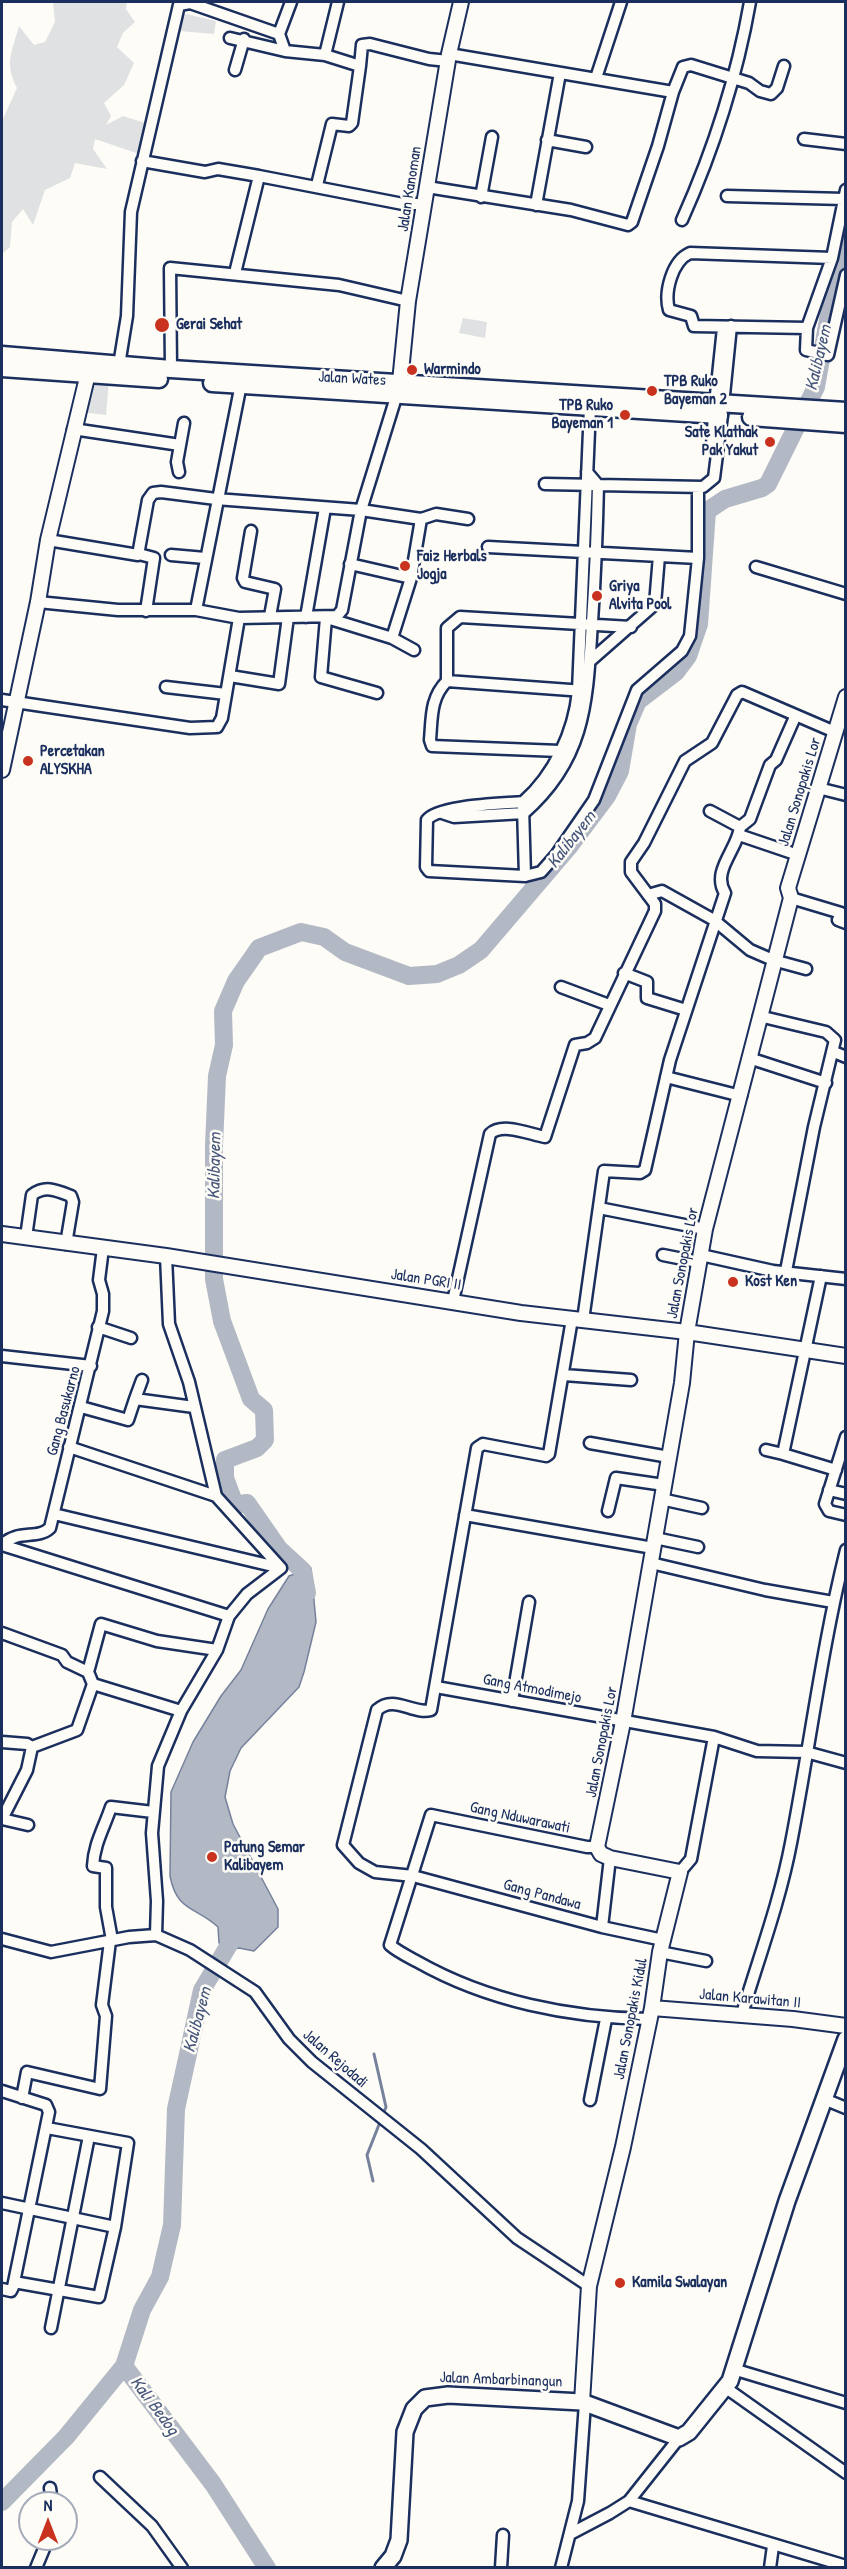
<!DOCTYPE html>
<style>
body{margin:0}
#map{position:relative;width:847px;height:2569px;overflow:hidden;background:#fdfcf7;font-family:"Patrick Hand",sans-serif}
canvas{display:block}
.frame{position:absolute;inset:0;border:3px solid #1b2f5e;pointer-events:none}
.north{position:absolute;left:18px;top:2491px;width:60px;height:60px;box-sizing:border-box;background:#fdfcf7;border:2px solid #a3aaba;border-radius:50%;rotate:0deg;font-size:16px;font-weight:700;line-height:24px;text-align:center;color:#1b2f5e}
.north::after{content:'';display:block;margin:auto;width:21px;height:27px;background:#c8321e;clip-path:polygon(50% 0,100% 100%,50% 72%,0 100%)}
</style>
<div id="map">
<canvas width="847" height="2569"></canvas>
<div class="frame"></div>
<div class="north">N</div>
</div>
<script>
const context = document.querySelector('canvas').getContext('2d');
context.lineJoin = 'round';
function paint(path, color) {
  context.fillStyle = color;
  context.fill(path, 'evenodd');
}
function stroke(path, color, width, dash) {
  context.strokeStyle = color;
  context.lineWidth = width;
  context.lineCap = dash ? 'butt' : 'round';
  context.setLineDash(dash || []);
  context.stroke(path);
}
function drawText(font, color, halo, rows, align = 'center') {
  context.font = font + ' "Patrick Hand",sans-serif';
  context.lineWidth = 5;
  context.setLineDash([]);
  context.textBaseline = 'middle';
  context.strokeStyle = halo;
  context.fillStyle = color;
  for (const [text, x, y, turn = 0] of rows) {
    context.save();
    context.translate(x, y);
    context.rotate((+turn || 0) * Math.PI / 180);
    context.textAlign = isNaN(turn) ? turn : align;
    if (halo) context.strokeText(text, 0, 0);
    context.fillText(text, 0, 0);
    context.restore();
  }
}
paint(new Path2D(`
 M53 2H127L126 9 135 22 123 33 117 47 134 63 124 85 104 103 111 116 106 125 123 116 145 123 139 154 95 139 93 149 107 169 75 163 70 178 45 190 33 225 23 209 12 222 10 247 2 254V121L17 88C4 63 12 52 19 26L34 45 45 42 55 22Z
 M186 14 216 21 214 34 179 31 183 16Z
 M463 318 487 322 485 338 459 333Z
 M91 378 109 379 106 415 81 412Z`), '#e0e1e3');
const water = new Path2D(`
 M311 1568 316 1622 304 1672 299 1687 241 1748 230 1771 225 1797 233 1824 278 1909V1927L254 1951 239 1948 229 1950 219 1943 218 1927C195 1906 177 1912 170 1876L171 1792 193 1742 221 1696 241 1670 268 1609 289 1576Z`);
paint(water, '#b3b8c5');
stroke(water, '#76819c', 1.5);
stroke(new Path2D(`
 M373 2181 367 2155 386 2107 374 2054`), '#76819c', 3);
stroke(new Path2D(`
 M307 1593 303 1571 279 1549 247 1503 235 1505 225 1478V1460L257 1448 265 1440 264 1410 251 1399 222 1321 214 1279V1146L217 1076 224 1045 223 1011 236 981 259 948 301 932 324 937 345 952 409 976 437 974 459 965 481 950 568 848 607 796 620 771 628 724 638 701 676 672 688 656 699 624 707 511 725 499 762 488 768 484 816 387 846 219
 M124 2366 142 2310 160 2277 172 2225 176 2109 202 1990 239 1928
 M2 2502 66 2437 124 2366 213 2484 267 2568`), '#b3b8c5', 18);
const minor = new Path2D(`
 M279 34 285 51 325 55 360 66 352 123 349 126 332 124 317 185
 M230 38 285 51
 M325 55 338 2
 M360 66 362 45 370 44 429 59 448 61
 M235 70 244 39
 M596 78 621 2
 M673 92 683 67 691 65 749 83 760 91 771 94 777 88 784 66
 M804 139 846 144
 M547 140 586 147
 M142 161 205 172 218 169 259 176 403 204H424
 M427 187 571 210 628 225 632 222 658 146 673 92 449 54
 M727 196 844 199
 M481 197 492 137
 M536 205 560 73
 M682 220C713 151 737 76 750 2
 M832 258 690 253C672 261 664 292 669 310L691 316 694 326 807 328 832 258 846 190
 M235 273 259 176
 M807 328 806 350 828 355 846 275
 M119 365 127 316 131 212 179 5 190 3 279 34 291 2
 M171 369 170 268 339 285 408 301
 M715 404 723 328
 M723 405 731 326
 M590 407 578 691C574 732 554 775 523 802 503 804 438 805 427 820L426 867 429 871 525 876 541 872 556 855 594 800 637 690 682 651 690 636 698 558
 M73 429 180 445
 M712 445 714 415
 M179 472 177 462 184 423
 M545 484 703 487 714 478 722 415
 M251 531 243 578 245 582 275 589 270 616
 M48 540 138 555 148 500 153 493 161 492 216 499 361 510 421 519 436 514 468 519
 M488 547 698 558V488
 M139 554 154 558 146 611
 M171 555 205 558
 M350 564 411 578
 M756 567 846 594
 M38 602 118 610H196L239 618 337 616 342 610 361 510 397 394
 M196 610 241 384
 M306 617 325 508
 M326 618 321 677 377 693
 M327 618 392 638 414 650
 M392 638 411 578 421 519
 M590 661 655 604 659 556
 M230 676 279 684 288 617
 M447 681 584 691
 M166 687 226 694
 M2 700 190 728 217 727 222 718 239 618
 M569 755 560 751 432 746 430 740C432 718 430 698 447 681V628L460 617 631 627
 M818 788 846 795
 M523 807 525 876
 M442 813 454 817 524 813C587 758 587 699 592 622 595 577 597 531 598 485L587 472
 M740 827 750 819 770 765 776 760 795 717
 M739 835 798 855
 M648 895 662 891 714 920 750 950 773 960 806 969
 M791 898 841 913 838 920 846 923
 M624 973 647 982V998L686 1010
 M561 987 609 1005
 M759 1016 826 1032 835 1040 814 1127 786 1271
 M834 1052 846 1057
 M749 1058 826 1083
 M666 1077 741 1096
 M599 1208 705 1229
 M26 1237 32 1195C45 1185 56 1190 71 1196L73 1202 66 1244
 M663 1255 698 1262
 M701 1255 773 1271 846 1279
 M166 1256 169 1324 189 1382 216 1496 281 1568
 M453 1301 490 1134C502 1122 529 1134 545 1137L575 1045 587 1043 595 1038 655 911V904L631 872V862L644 843 685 761 712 743 737 695 742 692 835 732
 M572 1319 549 1454 546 1456 483 1444 477 1448 431 1710C413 1715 394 1694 377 1710L343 1845 359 1863 375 1872 413 1876 602 1927 663 1940
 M583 1320 604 1171 640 1173 645 1170 670 1060 725 893C711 871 738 849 740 827L710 811
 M98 1327 131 1338
 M2 1356 91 1366
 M564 1375 631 1380
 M135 1399 142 1380
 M81 1407 128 1420 135 1399 194 1407
 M846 1437 825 1504 829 1511 846 1515
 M590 1443 669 1457
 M69 1447 216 1496
 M766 1450 783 1454 821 1276
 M783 1454 836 1470
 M829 1490 846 1494
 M661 1499 702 1508
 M608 1511 616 1478 664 1485
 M54 1514 281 1568
 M465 1515 653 1548
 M655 1538 698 1547
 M2 1545C18 1529 37 1540 50 1528L103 1311V1294L99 1280 103 1248
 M2 1545 229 1616
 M651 1563 765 1590 833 1602
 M2 1633 62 1655 67 1662 88 1672
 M436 1687 714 1737 757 1751 806 1752 846 1763
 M512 1701 529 1602
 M181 1711 93 1684 88 1672 101 1624 157 1641 217 1650
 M2 1742 27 1744 32 1747
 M2 1819 27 1770 32 1747 77 1730 93 1684
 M2 1819 28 1825
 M597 1847H587L431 1815 390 1945C398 1952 409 1957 418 1962 487 2001 570 2018 649 2019
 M680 1872 691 1859 714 1737
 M602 1927 610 1858
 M156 1935 157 1901 152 1833 158 1766 181 1711 217 1650 229 1616 247 1594 281 1568
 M2 1939 51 1952 129 1937 156 1935 190 1950 255 1992 289 2039 312 2062 421 2149 517 2238 589 2286
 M112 1940 106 1907V1868L93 1866C94 1844 104 1828 111 1807L153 1812
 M660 1952 706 1961
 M742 2014C759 1957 780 1901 791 1843 810 1745 822 1646 846 1550
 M2 2091 46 2105 49 2112 13 2287 11 2291 2 2289
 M22 2098 27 2072 100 2089 106 2016 102 2005 110 1941
 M824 2099 846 2108
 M590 2100 606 2019
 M2 2203 115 2227
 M14 2282 99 2297 115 2227 128 2143 47 2128
 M51 2328 89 2136
 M733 2369 846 2403
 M726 2388 846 2473
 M100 2477 152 2526 182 2568
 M50 2488 52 2503
 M629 2501 846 2566
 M570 2534 610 2513 629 2501 679 2438
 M36 2568 48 2539
 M501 2568 503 2535
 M561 2568 578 2501 585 2403
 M770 2568 773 2546`);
const tertiary = new Path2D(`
 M400 382 408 301 449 54 461 2
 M2 770 38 602 48 540 90 365
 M2 1234 166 1256 521 1313 687 1332 846 1356
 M652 2008 793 2019 846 2026
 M582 2402 589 2286 623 2147 652 2008 660 1952 680 1872 610 1858 601 1854 597 1847 623 1722 682 1383 687 1332 705 1229 791 898 788 888 846 697`);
const secondary = new Path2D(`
 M383 2568 393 2556 399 2540 405 2432 414 2409 425 2398 448 2395 582 2402 679 2438 689 2432 730 2381 787 2201 846 2039`);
const primary = new Path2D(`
 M2 355 171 369 846 411
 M2 368 159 379
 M212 383 719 415
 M751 417 846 424`);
stroke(minor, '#1b2f5e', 15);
stroke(tertiary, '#1b2f5e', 18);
stroke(secondary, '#1b2f5e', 20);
stroke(primary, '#1b2f5e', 21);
stroke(minor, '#fdfcf7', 10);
stroke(tertiary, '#fdfcf7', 14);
stroke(secondary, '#fdfcf7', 15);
stroke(primary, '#fdfcf7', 16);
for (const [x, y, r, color] of [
 [162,325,8,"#c8321e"],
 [412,370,6,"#c8321e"],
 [652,391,6,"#c8321e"],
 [625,415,6,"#c8321e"],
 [770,442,6,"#c8321e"],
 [405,566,6,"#c8321e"],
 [597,596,6,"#c8321e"],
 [28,761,6,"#c8321e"],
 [733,1282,6,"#c8321e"],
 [212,1857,6,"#c8321e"],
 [620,2283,6,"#c8321e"]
]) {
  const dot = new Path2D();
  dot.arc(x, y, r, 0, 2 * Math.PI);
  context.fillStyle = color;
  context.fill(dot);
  stroke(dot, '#fdfcf7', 2);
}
drawText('16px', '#1b2f5e', '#fdfcf7', [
 ["Jalan Kanoman",410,189,-81],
 ["Jalan Wates",352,379,3],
 ["Jalan Sonopakis Lor",800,792,-73],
 ["Jalan Sonopakis Lor",683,1263,-79],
 ["Jalan PGRI II",426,1280,9],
 ["Gang Basukarno",64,1411,-75],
 ["Gang Atmodimejo",532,1689,11],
 ["Jalan Sonopakis Lor",602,1742,-79],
 ["Gang Nduwarawati",520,1818,12],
 ["Gang Pandawa",542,1895,15],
 ["Jalan Karawitan II",750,1999,5],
 ["Jalan Sonopakis Kidul",631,2019,-79],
 ["Jalan Rejodadi",335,2059,41],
 ["Jalan Ambarbinangun",501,2380,2]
]);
drawText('bold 16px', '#1b2f5e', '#fdfcf7', [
 ["Gerai Sehat",176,325],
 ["Warmindo",424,370],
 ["TPB Ruko",664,382],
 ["Bayeman 2",664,400],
 ["TPB Ruko",613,406,"right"],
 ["Bayeman 1",613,424,"right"],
 ["Sate Klathak",758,433,"right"],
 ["Pak Yakut",758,451,"right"],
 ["Faiz Herbals",417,557],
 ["Jogja",417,575],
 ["Griya",609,587],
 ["Alvita Pool",609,605],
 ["Percetakan",40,752],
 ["ALYSKHA",40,770],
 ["Kost Ken",745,1282],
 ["Patung Semar",224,1848],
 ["Kalibayem",224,1866],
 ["Kamila Swalayan",632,2283]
], 'left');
drawText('italic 18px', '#49587d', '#fdfcf7', [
 ["Kalibayem",819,358,-77],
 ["Kalibayem",572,840,-52],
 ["Kalibayem",215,1166,-89],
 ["Kalibayem",198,2020,-75],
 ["Kali Bedog",154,2406,53]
]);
</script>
